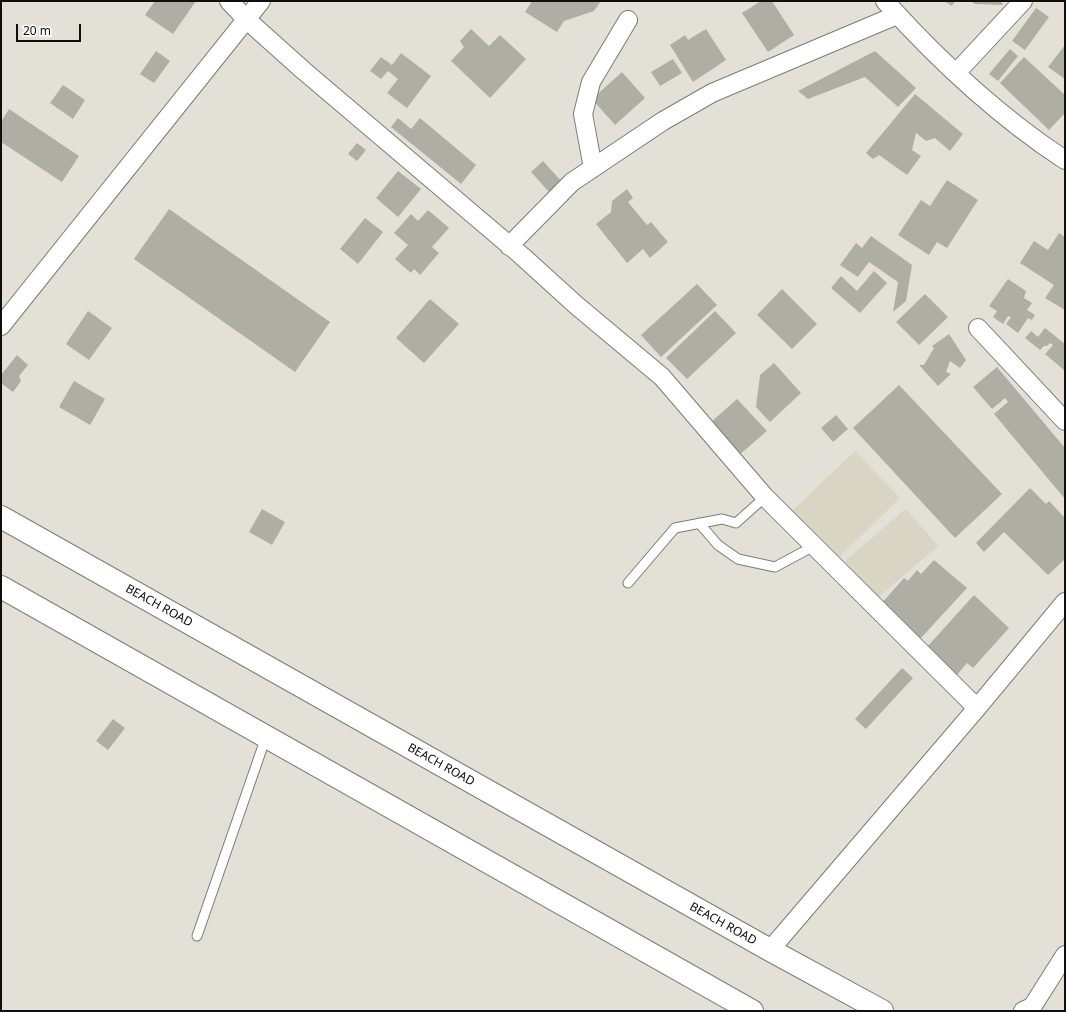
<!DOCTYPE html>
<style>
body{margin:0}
#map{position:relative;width:1066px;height:1012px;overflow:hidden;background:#e2e0d7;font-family:"Noto Sans",sans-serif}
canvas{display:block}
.frame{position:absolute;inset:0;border:2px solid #100f0c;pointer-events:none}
.scale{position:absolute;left:16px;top:24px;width:65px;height:18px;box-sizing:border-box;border:2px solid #100f0c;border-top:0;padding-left:5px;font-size:12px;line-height:14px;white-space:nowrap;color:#100f0c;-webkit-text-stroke:3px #fff;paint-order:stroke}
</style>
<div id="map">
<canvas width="1066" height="1012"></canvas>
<div class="frame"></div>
<div class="scale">20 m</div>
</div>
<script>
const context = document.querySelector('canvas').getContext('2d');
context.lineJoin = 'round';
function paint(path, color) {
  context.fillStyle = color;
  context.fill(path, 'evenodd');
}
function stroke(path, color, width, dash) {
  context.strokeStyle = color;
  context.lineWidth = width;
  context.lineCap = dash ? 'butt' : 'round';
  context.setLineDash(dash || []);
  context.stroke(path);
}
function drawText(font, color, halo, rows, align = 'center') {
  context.font = font + ' "Noto Sans",sans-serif';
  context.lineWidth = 3.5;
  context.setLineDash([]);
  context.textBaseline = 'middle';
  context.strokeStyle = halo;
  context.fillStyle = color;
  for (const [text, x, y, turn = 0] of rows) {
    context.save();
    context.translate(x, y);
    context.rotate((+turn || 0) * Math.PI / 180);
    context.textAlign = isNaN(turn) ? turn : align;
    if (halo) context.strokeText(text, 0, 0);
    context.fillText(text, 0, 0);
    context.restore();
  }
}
paint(new Path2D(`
 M855 451 900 498 839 557 793 510Z
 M906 509 938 546 877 598 845 561Z`), '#d8d5c4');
paint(new Path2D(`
 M155 1H196L173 34 145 15Z
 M532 1H601L594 11 564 21 557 32 525 12Z
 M761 1H772L794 35 768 52 742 13Z
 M944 1H955L952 6Z
 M970 1H1001L1003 5 975 4Z
 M1036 8 1049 17 1025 50 1012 41Z
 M471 29 489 46 500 35 526 59 490 98 451 61 464 47 460 41Z
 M706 29 726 60 693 82 670 45 685 35 688 40Z
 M1065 45V79L1048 67Z
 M1010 49 1018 56 998 81 989 74Z
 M156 51 170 61 154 83 140 74Z
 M875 51 916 88 898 107 865 77 808 99 798 91Z
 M401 53 431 76 407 108 387 93 398 79 388 71 381 79 370 71 381 57 392 65Z
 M1024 57 1065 95V113L1049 130 1000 83Z
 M673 59 682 73 660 86 651 72Z
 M622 72 645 98 615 125 592 99Z
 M63 85 85 100 73 119 50 103Z
 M915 94 963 134 950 151 935 138 926 141 916 133 912 150 921 156 907 175 879 155 873 159 866 153Z
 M9 109 79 156 62 182 1 142V122Z
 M398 118 411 129 420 118 476 165 461 184 391 127Z
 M357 143 366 150 357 161 348 154Z
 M543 161 562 182 550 193 531 172Z
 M398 171 421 189 398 217 376 198Z
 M947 180 978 200 947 248 937 242 929 255 898 235 921 200 930 206Z
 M627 189 633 198 628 202 647 225 651 222 668 242 650 258 643 249 627 263 596 224 611 212 612 201Z
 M169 209 330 322 295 372 134 259Z
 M428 210 449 228 432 247 439 253 420 275 414 269 411 273 395 259 408 245 394 233 411 214 418 221Z
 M365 218 383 232 358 264 340 249Z
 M1059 233 1065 237V310L1045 298 1054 285 1020 263 1034 241 1048 250Z
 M871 236 912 265 906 301 893 312 898 282 869 262 858 277 840 265 856 243 862 248Z
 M874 271 887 283 860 313 831 288 841 276 857 291Z
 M1008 279 1026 291 1024 298 1032 303 1027 310 1035 315 1032 320 1028 318 1018 333 1006 324 1011 317 1008 316 1003 324 993 317 997 311 989 306Z
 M697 284 717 305 661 357 641 335Z
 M782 289 817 324 792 349 757 315Z
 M925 294 948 317 919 345 896 322Z
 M430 299 459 324 424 363 396 338Z
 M88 311 112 328 89 360 66 344Z
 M715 311 736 333 687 379 666 358Z
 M1045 328 1065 344 1064 370 1045 354 1053 345 1050 343 1047 346H1044L1040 350 1025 338 1031 331 1038 337Z
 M949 334 966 360 960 368 950 361 946 372 951 374 938 386 919 365H924L934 348 932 346Z
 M17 355 28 365 19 376 21 381 13 392 1 383V375Z
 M774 363 801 393 770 422 756 407 760 375Z
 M997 367 1065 448V499L994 414 1008 402 1005 398 992 409 973 387Z
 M74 381 105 399 90 425 59 407Z
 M899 385 1002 494 955 538 853 428Z
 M737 399 767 431 738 456 709 424Z
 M836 415 848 429 833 442 821 428Z
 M1030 488 1046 504 1049 501 1065 518V559L1048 575 1004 532 984 552 976 543Z
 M262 509 285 522 272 545 249 532Z
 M934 560 967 588 920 639 881 604 904 578 908 581 917 570 921 574Z
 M974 595 1009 628 973 668 967 663 957 675 927 647Z
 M902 668 913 678 866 729 855 719Z
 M113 719 125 728 108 750 96 741Z`), '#afaea5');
const service = new Path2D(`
 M699 523 718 545 738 559 775 567 814 546
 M628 583 675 528 722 519 736 523 765 497
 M197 936 266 737`);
const minor = new Path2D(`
 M229 1 247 20 304 71 522 256 576 305 662 377 765 497 977 708
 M885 1C939 61 998 116 1065 160
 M956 73 1023 1
 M593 168 583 114 591 82 628 20
 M509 246 572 182 663 121 712 93 897 15
 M1 326 261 1
 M978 328 1065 421
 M770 950 977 708 1065 602
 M1023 1011 1032 1007 1065 955`);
const trunk = new Path2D(`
 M1 517 770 950 882 1011
 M1 587 752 1011`);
stroke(service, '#7d7b73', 11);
stroke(minor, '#7d7b73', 20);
stroke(trunk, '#7d7b73', 24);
stroke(service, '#fff', 9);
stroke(minor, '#fff', 18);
stroke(trunk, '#fff', 22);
drawText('12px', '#100f0c', '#fff', [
 ["BEACH ROAD",159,606,29],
 ["BEACH ROAD",441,765,29],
 ["BEACH ROAD",723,924,29]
]);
</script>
